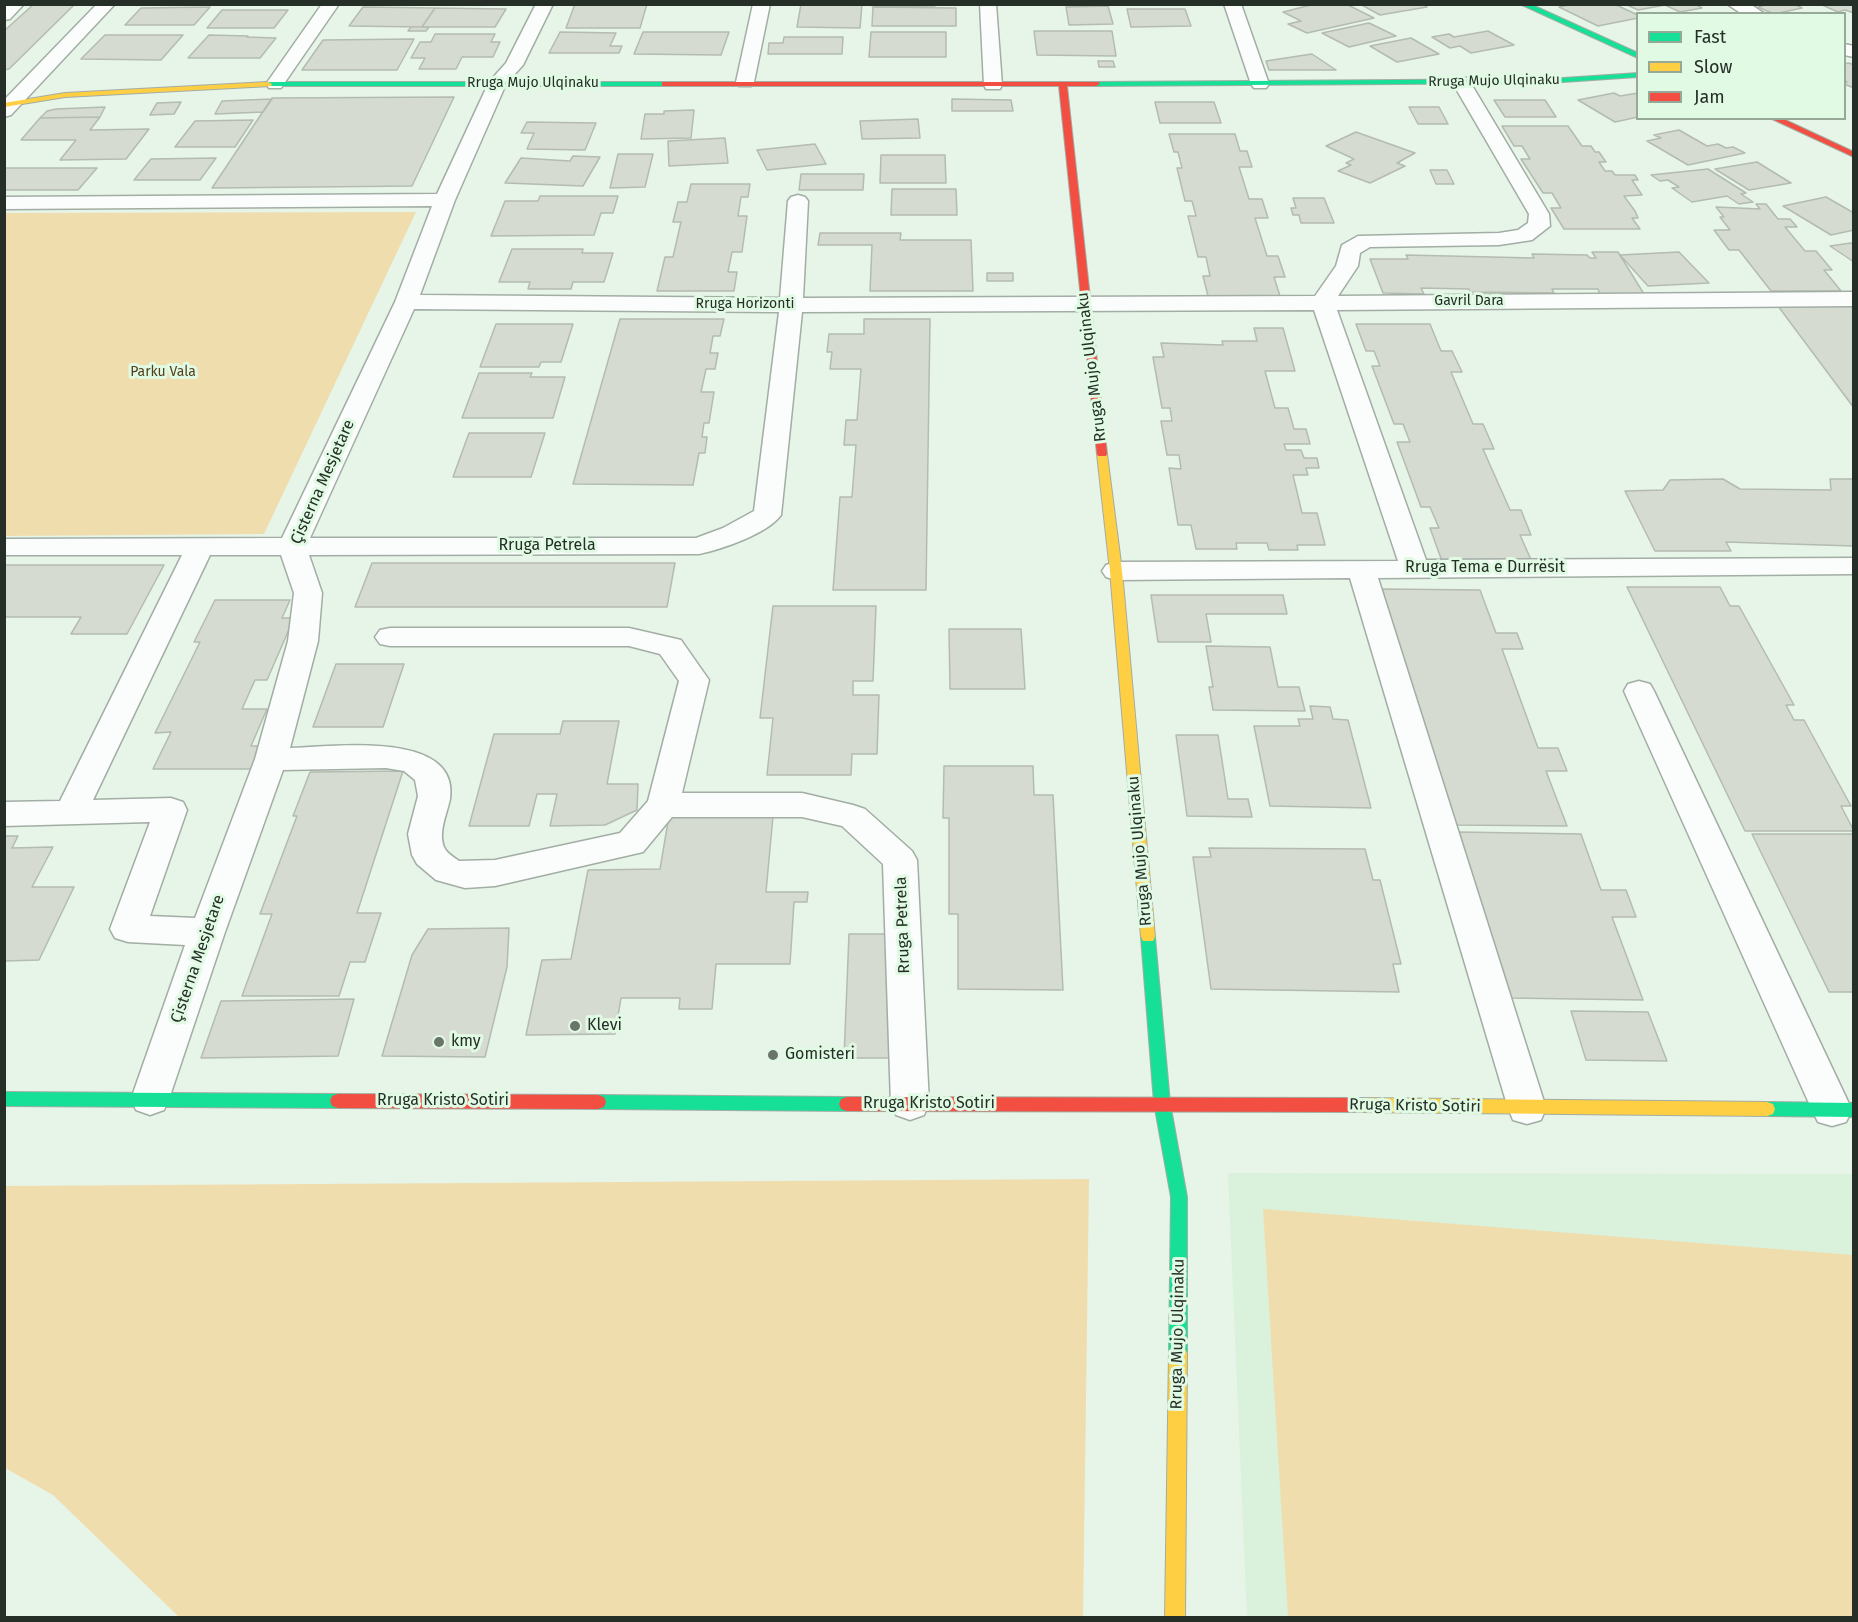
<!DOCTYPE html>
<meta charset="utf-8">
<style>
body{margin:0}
#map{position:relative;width:1858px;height:1622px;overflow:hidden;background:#e7f4e8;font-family:"Fira Sans",sans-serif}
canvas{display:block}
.frame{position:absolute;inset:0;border:6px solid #252f27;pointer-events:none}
.legend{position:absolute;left:1636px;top:12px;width:210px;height:108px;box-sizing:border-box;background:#e1fae4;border:2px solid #96a998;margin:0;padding:8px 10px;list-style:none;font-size:18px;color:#252f27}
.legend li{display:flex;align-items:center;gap:12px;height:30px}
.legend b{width:30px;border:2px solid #96a998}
</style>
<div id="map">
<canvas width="1858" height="1622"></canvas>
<div class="frame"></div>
<ul class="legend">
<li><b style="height:8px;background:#16e098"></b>Fast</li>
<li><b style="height:8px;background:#ffcf43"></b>Slow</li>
<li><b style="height:8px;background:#f24e42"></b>Jam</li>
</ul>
</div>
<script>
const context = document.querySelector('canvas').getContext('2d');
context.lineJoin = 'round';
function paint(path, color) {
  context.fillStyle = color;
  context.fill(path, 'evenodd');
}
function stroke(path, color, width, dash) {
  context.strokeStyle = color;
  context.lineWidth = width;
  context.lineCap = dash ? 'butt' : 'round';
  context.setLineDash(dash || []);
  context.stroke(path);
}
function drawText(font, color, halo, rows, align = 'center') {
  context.font = font + ' "Fira Sans",sans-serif';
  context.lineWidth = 6;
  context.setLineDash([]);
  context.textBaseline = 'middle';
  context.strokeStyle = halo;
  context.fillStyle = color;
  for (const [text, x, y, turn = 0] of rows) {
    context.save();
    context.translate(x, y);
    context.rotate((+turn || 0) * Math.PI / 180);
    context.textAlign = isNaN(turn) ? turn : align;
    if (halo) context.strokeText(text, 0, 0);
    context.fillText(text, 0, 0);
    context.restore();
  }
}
paint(new Path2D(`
 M1228 1173 1853 1174V1617H1247Z`), '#daf1dc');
paint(new Path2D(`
 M416 212 264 534 5 536V213Z
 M1089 1179 1083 1617H179L53 1495 5 1468V1186Z
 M1263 1209 1853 1255V1617H1288Z`), '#f0ddad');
const building = new Path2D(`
 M34 4H75L9 69 4 70V31Z
 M575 4H647L640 28H566Z
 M801 4H862L860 28 797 27Z
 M872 4H934L935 6H872Z
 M1315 4H1346L1374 18 1307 33 1288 24 1301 21 1283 12Z
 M1360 4H1423L1427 7 1380 15Z
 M1573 4H1614L1638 15V18L1598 26 1559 7Z
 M1625 4H1695L1702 8 1680 12 1665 5 1638 10Z
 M1769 4H1794L1802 8 1774 14 1758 7Z
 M1820 4H1854V13L1845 10 1838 12Z
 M1108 6 1113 24 1069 25 1066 7Z
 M210 7 194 25H125L141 8Z
 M363 7 435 8 422 27 349 26Z
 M873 7 956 8V26H872Z
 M435 8 506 9 495 27H422Z
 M1127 9H1185L1191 26 1131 27Z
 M222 10H288L274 28H207Z
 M1369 23 1396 36 1349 47 1322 33Z
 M411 27H429L426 31H408Z
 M1034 31H1112L1116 56 1037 55Z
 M1488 31 1514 45 1471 53 1460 46 1450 48 1432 37 1449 34 1454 37Z
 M560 32 616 33 610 46H622L619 53H549Z
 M643 32H729L721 55 634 54Z
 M871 32H946V57H869Z
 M435 34H495L491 42H500L493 57H462L456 69H419L425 58H411L420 42H431Z
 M105 35H183L161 60 81 59Z
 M209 35 248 36 247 37 276 38 260 58H188Z
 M784 37H843L842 54H768L769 43H783Z
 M1411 38 1439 54 1397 62 1370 46Z
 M414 39 397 70H302L323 40Z
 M1312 54 1336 70H1269L1266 61Z
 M1098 61H1113L1115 67H1099Z
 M1849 63 1854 65V88L1844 84 1847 82 1844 81V64Z
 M1614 93 1620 96 1638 93V117L1615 122 1578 100Z
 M454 97 412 186 212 188 272 98Z
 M272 99 263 112 215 114 222 101Z
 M952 99 1011 100 1013 111H952Z
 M1494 100H1545L1556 117H1505Z
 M181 102 174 114 150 115 157 103Z
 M1155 102H1214L1221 123H1160Z
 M105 107 100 117 40 118 47 111 56 109Z
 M1409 107H1439L1448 124H1418Z
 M694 110 691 138 641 139 645 114H664V111Z
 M100 117 90 130 149 129 126 159 60 160 76 140H21L40 118Z
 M918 119 920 138 862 139 860 121Z
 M253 120 235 147H175L195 121Z
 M527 122 596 123 585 150 527 149 534 133H521Z
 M1502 126H1568L1582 146H1591L1595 152H1599L1606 162H1599L1605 171H1612L1615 175H1635L1638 180H1632L1642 195 1624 196 1635 211 1638 218H1632L1640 229H1564L1551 208H1561L1552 193H1543L1521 159H1530L1522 146H1514Z
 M1679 130 1707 146 1718 144 1726 148 1733 147 1745 153 1688 165 1647 141 1661 138 1654 135Z
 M1356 132 1415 153 1397 163 1405 166 1370 183 1338 171 1351 165 1346 163 1354 159 1326 146Z
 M1169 134H1235L1240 151H1247L1252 167H1239L1249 199H1262L1268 218H1255L1267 256H1278L1285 277H1274L1280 296H1208L1203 276H1210L1206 257H1198L1188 216H1196L1192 201H1185L1177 168H1182L1178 152H1174Z
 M725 138 728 163 669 166 668 141Z
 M815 144 826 164 767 170 757 150Z
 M618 154H653L645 187 610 188Z
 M881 155H945L946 183H880Z
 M573 156 600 157 583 186 505 183 521 158 570 161Z
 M216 158 200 180H134L151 159Z
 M1757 162 1791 183 1749 190 1715 169Z
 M4 168H97L78 190H4Z
 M1708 169 1746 193 1741 194 1753 202 1739 204 1727 196 1692 202 1672 188 1679 187 1668 180 1660 181 1651 175Z
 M1430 170H1447L1454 184H1436Z
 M801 174H864L863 190H799Z
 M691 184H750L748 197H741L738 216H747L742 252H732L728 272H737L734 291H657L665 257H673L681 222H673L678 202H687Z
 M892 189H956L957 215H891Z
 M540 196H618L613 213H601L594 235 491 236 505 201H538Z
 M1826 197 1854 213V230L1831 235 1783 206Z
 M1293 198H1324L1334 223H1301L1299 215H1293L1291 208H1296Z
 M1756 204H1766L1778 219H1790L1797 227H1785L1805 251H1816L1832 270H1824L1841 291H1771L1739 250H1729L1714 230H1730L1720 217H1724L1716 207 1760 209Z
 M820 233H901L900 240H971L973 291H870L872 245H818Z
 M1851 243 1854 244V262L1830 246Z
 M512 249H583L582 253H613L604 282H573L571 289H528L530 282H499Z
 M1592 252H1618L1644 294H1600L1598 289H1552L1554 293 1470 292 1469 289 1421 288 1424 294 1383 293 1370 259H1408L1406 255 1534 258 1532 254 1587 255 1590 258H1596Z
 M1679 252 1709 283 1648 286 1620 255Z
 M987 273H1013V281H987Z
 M1778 306H1851L1854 309V408Z
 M620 319H724L720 336H713L710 353H718L715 369H706L701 392H714L709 423H704L702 437H707L705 453H699L693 485 573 484Z
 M864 319H930L926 590H833L840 497H852L856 445H844L846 420H857L861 369H830L832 352H827L829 334H864Z
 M496 324H573L561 362H541L539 367H480Z
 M1356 324H1430L1441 351H1452L1462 372H1451L1473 424H1483L1494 449H1483L1510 510H1521L1531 535H1520L1533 564H1443L1430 528H1439L1430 507H1421L1397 442H1410L1403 424H1394L1372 366H1380L1374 351H1366Z
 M1254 328H1283L1295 371H1265L1275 408H1288L1294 429H1306L1310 444H1284L1286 450H1301L1304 458H1317L1319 468H1306L1308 475H1293L1302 513H1317L1325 545H1297L1298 550H1269L1267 543H1236L1237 549H1196L1191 525H1178L1169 468 1181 469 1179 455H1167L1161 421H1172L1170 408H1162L1153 357H1164L1161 343 1223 345 1222 341H1257Z
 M479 373H532L530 377H565L553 418H462Z
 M469 433H545L531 477H453Z
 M1723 479 1740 489 1831 490 1830 479H1854V546L1726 542 1731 551H1655L1625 491 1663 490 1670 480Z
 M372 563H675L667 607H355Z
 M4 565H164L127 634H71L81 617H4Z
 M1627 587H1720L1730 606H1739L1794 705H1786L1794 720H1804L1851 806H1841L1854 831H1745Z
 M1382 589 1480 590 1496 633H1517L1523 649H1502L1538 748H1558L1567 771H1546L1567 826 1452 825Z
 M1151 595H1283L1287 614H1206L1211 642H1158Z
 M215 600H290L282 618H294L267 680H255L242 709H267L251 746H269L259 769H153L171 732 155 733 200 642H194Z
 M773 606H876L873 681H853V695H879L877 754H852L851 775H767L773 718H760Z
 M949 629H1021L1025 689H950Z
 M1206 646 1270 647 1278 687H1299L1305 711 1213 710 1209 687H1213Z
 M336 664H404L383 727H313Z
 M1310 706 1330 707 1333 719 1348 720 1371 808 1270 806 1254 726H1300L1298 719H1313Z
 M563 721H619L607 784H638L637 810 605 825 550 826 557 794H537L529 826H469L494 734H560Z
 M1176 735H1218L1228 799H1248L1252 817 1187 816Z
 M944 766H1033L1034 795H1053L1063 990 958 989V914H949V818H943Z
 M403 771 357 913H381L365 962H350L339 996H242L272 914H260L297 816H293L310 772Z
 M669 816H773L766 892H808L807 902H794L790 964H716L712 1009H679L680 998H621L615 1034 526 1035 542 960 571 959 588 870 660 869Z
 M1459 832 1581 834 1601 890H1626L1636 917H1612L1643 1000 1509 998Z
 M1752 834H1854V992H1829Z
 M4 836H18L12 848 53 847 32 887H74L39 960 4 961Z
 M1209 848 1365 849 1373 880H1380L1401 964H1393L1399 992 1211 989 1193 857H1211Z
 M509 928 507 967 485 1057 382 1056 412 955 428 929Z
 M849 934H896L894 1058H844Z
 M354 999 338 1056 201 1058 221 1001Z
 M1571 1011 1648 1012 1667 1061 1586 1060Z`);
paint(building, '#d5dbd0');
stroke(building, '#b4bbb0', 1.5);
const lane = new Path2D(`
 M1639 681 1650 684 1654 691 1852 1110 1846 1122 1832 1126 1818 1122 1812 1110 1624 691 1628 684Z`);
const street = new Path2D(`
 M6 4H24L10 19 4 20Z
 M97 4H115L11 115 4 117V100Z
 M322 4H339L281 88H269L266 84Z
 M536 4H553L523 65 506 84 455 200 420 295 780 298 788 201 791 197 798 195 805 197 808 201 803 298 1315 296 1336 266 1342 245 1358 236 1499 233 1518 230 1528 223 1529 214 1452 82 1455 78H1467L1470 82 1549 214 1550 226 1532 240 1499 245 1370 247 1360 253 1358 266 1338 296 1854 292V306L1337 310 1426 560 1854 558V574L1378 578 1546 1108 1541 1120 1527 1124 1513 1120 1508 1108 1350 578 1116 580 1106 577 1102 571 1106 565 1116 562 1398 561 1314 310 802 312 781 515C767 534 722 549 699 554L309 555 322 593 318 641 290 748C330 747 460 729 450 799 447 814 437 834 445 849 447 853 455 858 459 861L495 860 620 833 648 801 679 681 660 654 629 646H390L380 644 375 637 380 630 390 628H629L681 640 709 680 682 793H802L853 805 865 809 912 851 917 860 929 1104 924 1115 910 1120 896 1115 891 1104 883 864 842 826 802 817H672L643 852 495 886 465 888 436 880 417 864 412 855 408 834 418 796 415 780 404 771 386 768 283 770 225 932 169 1099 164 1110 150 1115 136 1110 131 1099 185 945 128 942 115 938 110 929 150 822 4 826V802L60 801 182 555H4V539L282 538 395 302 432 206 4 209V197L437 194 489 82 506 63ZM414 309 779 312 754 511 723 528 696 538H310ZM210 555H281L294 593 288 641 255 759 195 918 150 916 187 810 183 802 171 798 93 800Z
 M753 4H770L754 82 751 86H739L736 82Z
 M980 4H996L1002 85 1000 89H986L984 85Z
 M1224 4H1241L1269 84 1266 88H1254L1251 84Z
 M1727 4H1750L1765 14H1742Z
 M1844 44 1854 46V57L1844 55Z`);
const fast = new Path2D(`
 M1520 4H1530L1638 53V58Z
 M1638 73V77L1548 83 1096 86 1092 84 1096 82 1548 79Z
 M265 82H665L669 84 665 86H268L264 84Z
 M1148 931 1153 933 1155 937 1170 1103 1187 1197V1353L1184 1359 1178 1361 1172 1359 1169 1353 1171 1197 1154 1103 1141 937 1143 933Z
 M4 1092 338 1094 344 1096 346 1101 344 1106 338 1108 4 1106Z
 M598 1095 847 1097 853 1099 855 1104 853 1109 847 1111 598 1109 592 1107 590 1102 592 1097Z
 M1767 1102 1854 1103V1117L1767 1116 1761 1114 1759 1109 1761 1104Z`);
const slow = new Path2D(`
 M268 82 272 84 271 86 65 97 4 107V103L65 93Z
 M1102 451 1107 454 1122 571 1155 937 1153 941H1143L1141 937 1110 571 1097 454Z
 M1360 1098 1767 1102 1773 1104 1775 1109 1773 1114 1767 1116 1360 1112 1354 1110 1352 1105 1354 1100Z
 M1178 1345 1184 1347 1187 1353 1185 1618H1165L1169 1353 1172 1347Z`);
const jam = new Path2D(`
 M662 82H1099L1100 84 1096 86H1067L1107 454 1106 456H1098L1097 454 1059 86H662Z
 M1770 118H1781L1854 152V157Z
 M338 1094 598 1095 604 1097 606 1102 604 1107 598 1109 338 1108 332 1106 330 1101 332 1096Z
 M847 1097 1360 1098 1366 1100 1368 1105 1366 1110 1360 1112 847 1111 841 1109 839 1104 841 1099Z`);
stroke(lane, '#a2ada4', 3);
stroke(street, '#a2ada4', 3);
stroke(fast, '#a2ada4', 2);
stroke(slow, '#a2ada4', 2);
stroke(jam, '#a2ada4', 2);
paint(lane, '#fbfdfc');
paint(street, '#fbfdfc');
paint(fast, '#16e098');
paint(slow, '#ffcf43');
paint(jam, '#f24e42');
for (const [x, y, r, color] of [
 [575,1026,6,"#69746b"],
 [439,1042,6,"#69746b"],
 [773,1055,6,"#69746b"]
]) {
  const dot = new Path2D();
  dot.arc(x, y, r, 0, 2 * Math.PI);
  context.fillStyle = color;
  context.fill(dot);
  stroke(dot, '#e1fae4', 2);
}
drawText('14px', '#252f27', '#e1fae4', [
 ["Rruga Mujo Ulqinaku",1494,81,-1],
 ["Rruga Mujo Ulqinaku",533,83],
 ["Gavril Dara",1469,301],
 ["Rruga Horizonti",745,304]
]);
drawText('14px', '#533f1d', '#e1fae4', [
 ["Parku Vala",163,372]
]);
drawText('16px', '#252f27', '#e1fae4', [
 ["Rruga Mujo Ulqinaku",1092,367,-97],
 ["Çisterna Mesjetare",323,482,-66],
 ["Rruga Petrela",547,546],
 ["Rruga Tema e Durrësit",1485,568],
 ["Rruga Mujo Ulqinaku",1140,851,-95],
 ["Rruga Petrela",903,925,-92],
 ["Çisterna Mesjetare",198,959,-71],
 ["Rruga Kristo Sotiri",443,1101],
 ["Rruga Kristo Sotiri",929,1104],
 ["Rruga Kristo Sotiri",1415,1106,1],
 ["Rruga Mujo Ulqinaku",1178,1334,-89]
]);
drawText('16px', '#252f27', '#e1fae4', [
 ["Klevi",587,1026],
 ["kmy",451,1042],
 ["Gomisteri",785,1055]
], 'left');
</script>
